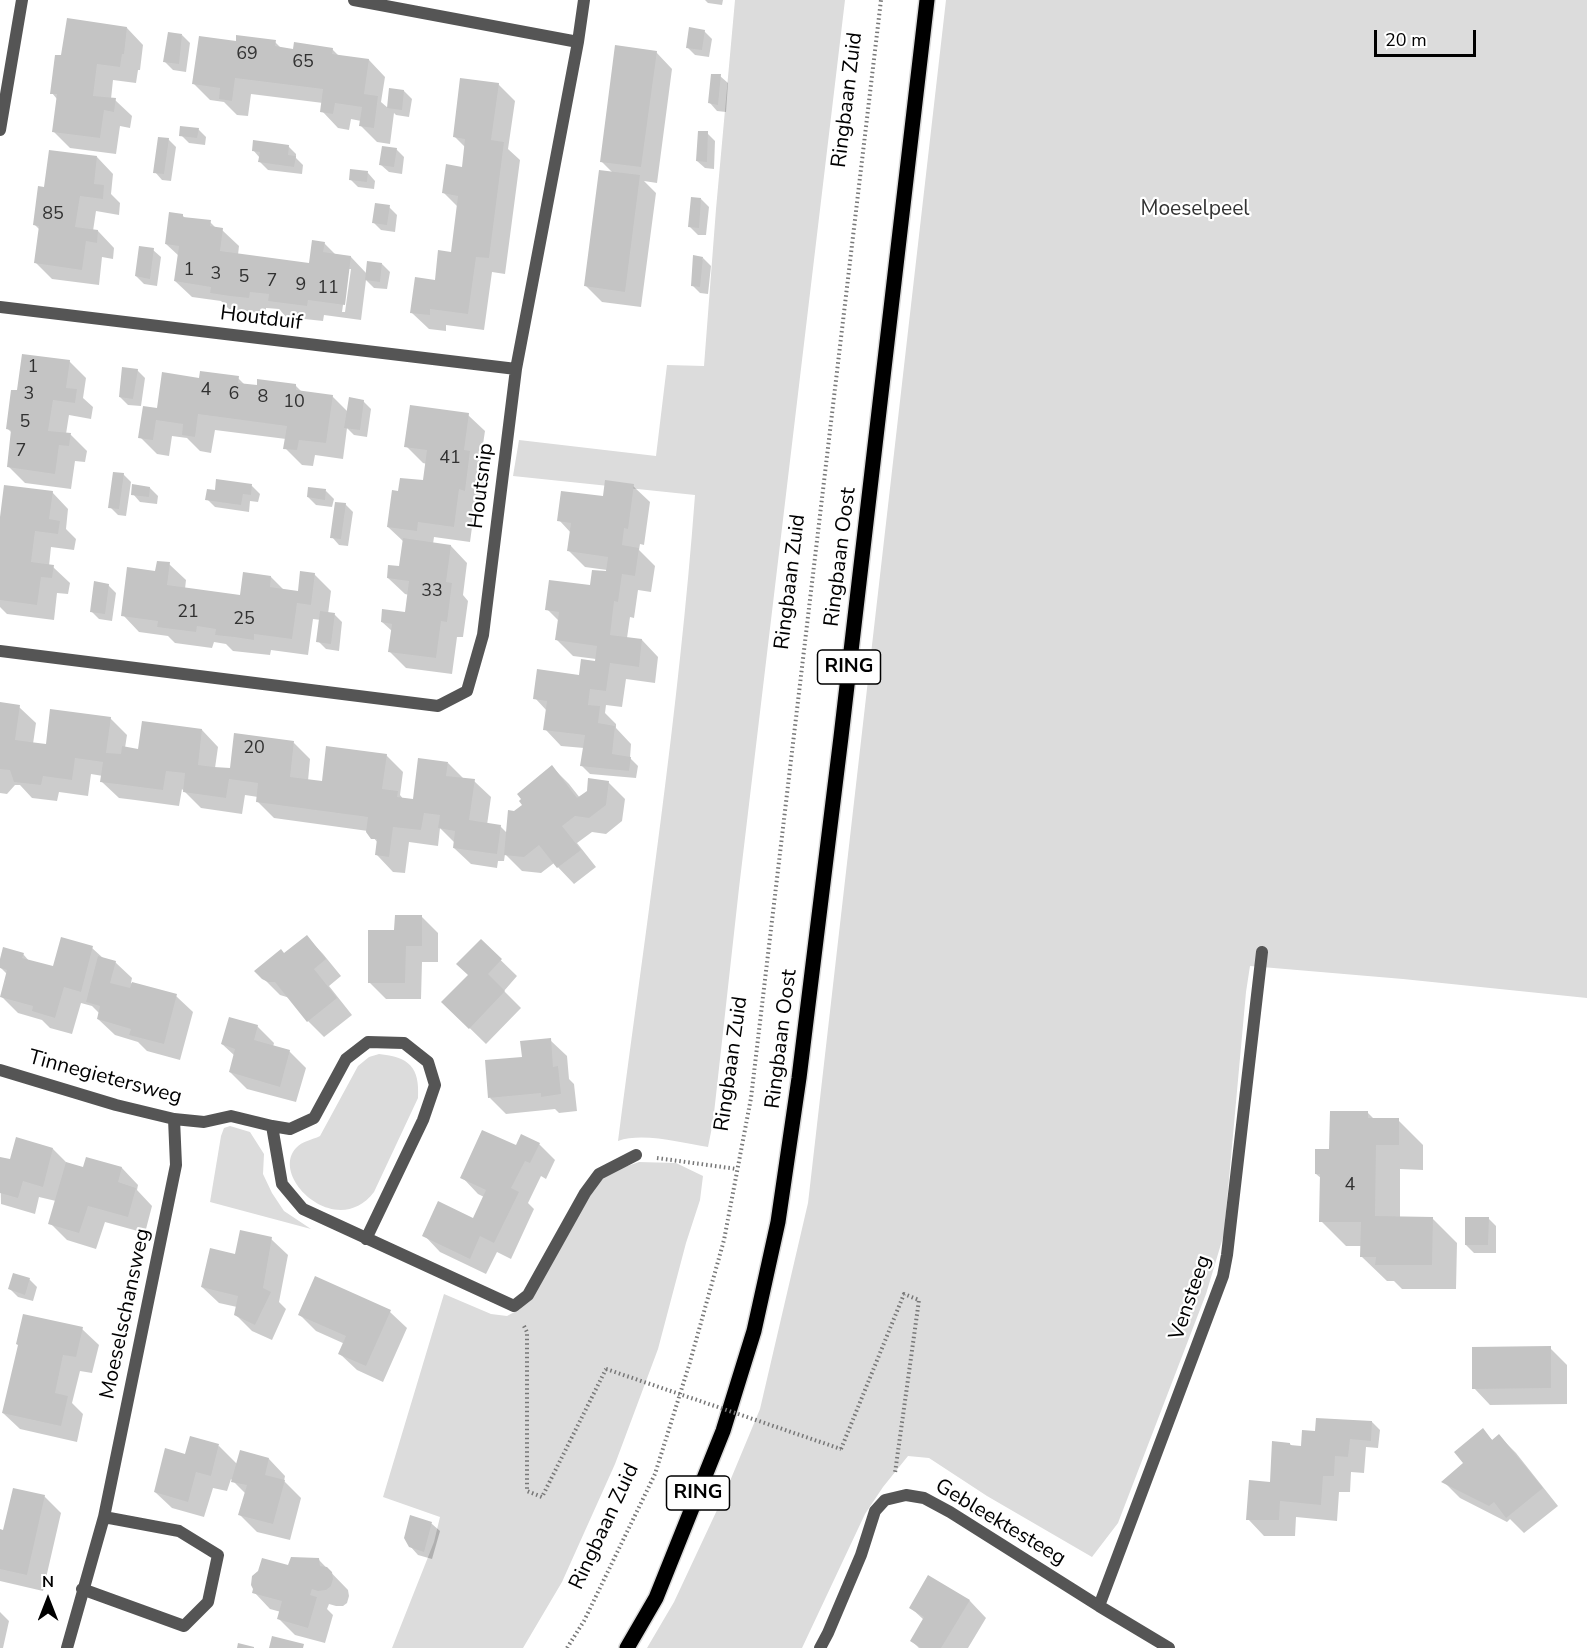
<!DOCTYPE html>
<style>
body{margin:0}
#map{position:relative;width:1587px;height:1648px;overflow:hidden;background:#fff;font-family:"Nunito Sans",sans-serif}
canvas{display:block}
.north{position:absolute;left:18px;top:1570px;width:60px;height:60px;-webkit-text-stroke:4px #fff;paint-order:stroke;rotate:0deg;font-size:16px;font-weight:700;line-height:24px;text-align:center;color:#000}
.north::after{content:'';display:block;margin:auto;width:21px;height:27px;background:#000;clip-path:polygon(50% 0,100% 100%,50% 72%,0 100%)}
.scale{position:absolute;left:1374px;top:30px;width:102px;height:27px;box-sizing:border-box;border:3px solid #000;border-top:0;padding-left:8px;font-size:18px;line-height:21px;white-space:nowrap;color:#000;-webkit-text-stroke:4px #fff;paint-order:stroke}
</style>
<div id="map">
<canvas width="1587" height="1648"></canvas>
<div class="north">N</div>
<div class="scale">20 m</div>
</div>
<script>
const context = document.querySelector('canvas').getContext('2d');
context.lineJoin = 'round';
function paint(path, color) {
  context.fillStyle = color;
  context.fill(path, 'evenodd');
}
function stroke(path, color, width, dash) {
  context.strokeStyle = color;
  context.lineWidth = width;
  context.lineCap = dash ? 'butt' : 'round';
  context.setLineDash(dash || []);
  context.stroke(path);
}
function drawText(font, color, halo, rows, align = 'center') {
  context.font = font + ' "Nunito Sans",sans-serif';
  context.lineWidth = 4.5;
  context.setLineDash([]);
  context.textBaseline = 'middle';
  context.strokeStyle = halo;
  context.fillStyle = color;
  for (const [text, x, y, turn = 0] of rows) {
    context.save();
    context.translate(x, y);
    context.rotate((+turn || 0) * Math.PI / 180);
    context.textAlign = isNaN(turn) ? turn : align;
    if (halo) context.strokeText(text, 0, 0);
    context.fillText(text, 0, 0);
    context.restore();
  }
}
paint(new Path2D(`
 M735 0H845L739 888 713 1122 708 1147C682 1143 643 1132 618 1141 646 926 679 711 695 495L513 476 519 440 656 456 667 365 704 366 716 209Z
 M946 0H1587V998L1403 979 1250 966 1246 992 1224 1234 1206 1294 1118 1523 1092 1557 987 1496 929 1458 908 1456 883 1487 865 1514 802 1648H647L674 1602 725 1493 760 1409 808 1203Z
 M379 1054C409 1057 420 1067 418 1098L374 1192C337 1241 269 1177 296 1148 302 1141 312 1140 320 1136L358 1066 369 1057Z
 M230 1126 250 1132 264 1154 263 1174 272 1193 284 1211 311 1229 210 1202 221 1136 224 1128Z
 M639 1162 676 1163 703 1176 700 1200 686 1243 658 1349 615 1464 562 1582 523 1648H392L434 1542 440 1517 383 1497 444 1294 491 1314 507 1316 520 1309 598 1180 610 1172Z`), '#dcdcdc');
paint(new Path2D(`
 M705 0H723L722 5 708 3Z
 M127 28 143 45 140 70H138L136 83 113 80 111 99 115 100 132 116 130 128 120 126 116 154 70 148 53 131 57 99 52 93 63 57Z
 M704 31 712 39 709 57 695 55 687 47Z
 M182 35 190 43 186 72 173 70 165 62Z
 M237 42H275L282 49 294 50 332 49 339 56 369 60 385 77 381 102 388 108 390 90 404 91 412 99 409 117 396 115 394 113 390 144 377 142 361 126V121L351 119 349 130 338 128 322 111 323 103 251 94 248 116 237 115 224 102 210 100 194 84Z
 M656 52 672 69 657 183 644 181 656 193 641 307 602 302 585 285 613 173 601 161Z
 M720 76 728 83 726 112 717 111 710 103Z
 M498 84 515 101 508 149 520 160 505 274 492 272 484 330 446 325V331L429 329 412 313 436 281 452 254 458 207 444 193 463 168 466 148 454 136Z
 M198 129 206 137 205 145 189 143 181 135Z
 M707 133 715 141 714 169 705 168 697 161Z
 M168 139 176 147 171 181 162 180 155 172Z
 M288 146 296 154V158L303 165 302 174 268 170 260 162V158L253 150Z
 M396 149 404 157 402 174 389 172 381 165Z
 M97 157 113 174 111 194 120 203 119 215 96 211 93 231H98L114 248 113 259 102 257 99 285 52 279 35 262 40 230 34 224 45 189Z
 M368 173 375 181 374 189 358 187 350 179Z
 M701 199 709 207 706 235H698L690 227Z
 M389 207 397 215 395 232 381 230 373 222Z
 M183 216 186 219 210 222 217 229 222 230 239 246 238 255 310 264 324 243 336 255 351 257 367 274 382 264 390 272 387 289 374 288 366 280 361 320 324 315 323 321 286 317 279 309 266 308V314L229 309 221 301 192 297 175 281 179 256 166 244ZM348 269H351L345 312H342Z
 M153 250 161 257 157 286 144 284 136 276Z
 M703 258 711 266 708 294 700 293 692 285Z
 M69 361 86 378 83 398 93 407 91 419 69 415 66 434 71 435 87 451 85 462 75 461 71 489 25 483 8 466 13 434 7 428 18 392Z
 M137 370 145 378 141 406 128 405 120 397Z
 M238 378 245 385 296 386 302 392 332 396 348 412 363 401 371 409 367 437 354 435 347 428 343 459 315 455 313 466 302 465 285 448 286 439 215 430 211 453 200 451 187 438 172 436 169 456 157 454 140 437 159 410 200 379Z
 M468 415 485 431 480 464 486 469 481 506 475 505 470 542 434 537 433 544 451 546 467 563 463 595 468 601 463 637H457L452 674 406 668 389 651 392 631 382 622 406 614 409 595 405 594 388 578 401 568 404 542 388 527 400 492 424 482 427 464 423 463 406 446Z
 M123 474 131 482 126 516 118 515 110 507Z
 M252 486 260 494 258 502 250 501 249 512 215 507 207 499 216 492Z
 M633 486 650 502 644 545 640 544 639 550 655 566 651 592 638 590 634 618 630 617 627 638 642 640 658 657 655 683 626 679 622 707 606 705 605 713 616 724V728L631 744 630 758 638 766 636 778 590 774 582 766 584 748 561 746 545 729 547 711 535 698 580 676 596 663V659L573 656 557 640 559 621 547 609 592 587 607 573V570L585 567 568 550 571 533 559 520 604 498Z
 M150 488 158 496 157 504 140 502 133 494Z
 M326 491 334 499 332 507 316 505 308 497Z
 M52 492 68 509 66 529 76 539 74 550 51 547 49 566 53 567 70 583 68 594 57 593 54 620 7 614 0 607V524Z
 M345 504 353 512 348 546 339 545 332 537Z
 M169 564 186 580 185 589 241 597 271 577 284 590 299 592 314 574 331 591 328 614 335 615 342 622 339 651 326 649 318 641 321 620 313 619 308 655 271 650 270 655 233 651 226 644 214 642 212 648 175 643 168 636 139 632 123 615 157 573Z
 M108 585 116 593 112 621 99 619 91 611Z
 M0 704 19 707 36 723 33 744 47 746 110 718 127 735 125 748 140 750 202 730 218 747 215 768 231 770 294 743 310 759 308 781 323 783 386 755 403 772 400 795 404 800 414 801 448 763 464 779 474 781 491 797 487 825 500 826 508 834 515 812 524 806 552 767 569 784 580 798 608 782 625 799 622 821 606 834 592 832 577 843 596 867 574 884 554 863 541 873 522 871 505 854 504 861H498L497 868 471 864 454 848 455 843 440 828 438 846 409 842 405 873 393 872 377 855 378 843 368 831 274 818 257 801 258 797 245 795 242 814 201 808 182 789 179 806 135 800 119 798 102 782 103 776 91 774 88 796 59 792 57 801 32 798 20 785H15L7 794 0 793Z
 M422 917 438 933V962H422L421 999H386L369 982 396 932Z
 M307 937 323 954 341 976 329 986 352 1015 324 1037 308 1021 290 998 280 995 263 978 285 955Z
 M481 941 517 976 504 991 521 1008 486 1044 443 1002 470 975Z
 M92 948 103 958 115 962 132 978 131 983 176 996 193 1012 180 1060 147 1051 138 1042 115 1035 98 1019 100 1014 92 1006 81 1003 72 1034 50 1028 42 1020 18 1013 1 996 7 974 0 967V964L23 954 30 962 54 968Z
 M257 1026 274 1043 273 1047 289 1051 306 1068 296 1102 247 1089 230 1072 235 1056 222 1044Z
 M550 1040 567 1056 569 1079 574 1084 577 1111 559 1113 555 1109 506 1114 490 1098 523 1058Z
 M1367 1112 1375 1120H1398L1423 1145V1170L1400 1169V1218H1432L1457 1243 1456 1289H1402L1394 1281H1387L1362 1257V1246H1346L1321 1221 1322 1179 1316 1174 1331 1150Z
 M539 1144 555 1160 546 1179 541 1176 528 1203 534 1209 511 1259 497 1252 486 1274 440 1252 424 1235 473 1220 484 1197 478 1194 462 1177 517 1147Z
 M53 1149 68 1164 84 1169 87 1158 122 1168 138 1185 137 1190 152 1206 145 1233 105 1222 96 1249 67 1240 50 1223 56 1201 39 1197 35 1214 1 1204 0 1158 11 1161Z
 M1488 1218 1496 1226V1253H1474L1466 1245Z
 M271 1239 288 1255 279 1302 286 1309 272 1340 252 1331 235 1314 237 1307 219 1303 202 1287 236 1256Z
 M29 1279 37 1287 33 1301 18 1297 10 1289Z
 M390 1312 407 1328 383 1382 357 1370 340 1354 345 1344 316 1331 300 1315Z
 M82 1329 99 1345 92 1373 80 1371 72 1403 83 1414 77 1442 20 1429 3 1413Z
 M1550 1348 1567 1365V1404L1490 1405 1474 1388Z
 M1372 1422 1380 1430 1378 1448 1366 1447 1364 1473 1351 1472 1350 1492H1339L1337 1521 1296 1517 1295 1536H1264L1248 1519 1271 1483 1290 1444 1293 1447 1302 1448 1316 1433Z
 M1483 1430 1493 1441 1499 1436 1516 1453 1558 1506 1524 1533 1510 1519 1507 1522 1460 1498 1444 1482 1466 1464Z
 M219 1446 237 1464 269 1459 285 1476 284 1481 301 1498 290 1540 257 1532 240 1515 246 1494 231 1479 227 1491 213 1488 204 1517 172 1508 155 1492 186 1456Z
 M44 1496 61 1513 43 1591 0 1581V1531L4 1532Z
 M411 1517 432 1524 440 1531 432 1559 418 1555 410 1546Z
 M319 1560 348 1590 349 1596 347 1603 343 1606H336L329 1604 327 1609 333 1615 325 1643 295 1635 279 1619 281 1612 270 1609 254 1592 289 1567Z
 M929 1577 970 1601 986 1618 968 1648H919L912 1641 924 1620 911 1608Z
 M0 1612 9 1621 3 1648H0Z`), '#0003');
paint(new Path2D(`
 M67 18 127 27 124 54H122L120 67 97 64 93 96 116 98 114 112 104 110 100 138 52 132 57 94H50L55 55H61Z
 M689 27 705 30 702 50 686 48Z
 M168 32 182 34 179 64 163 62Z
 M236 35 276 40 275 46 293 49 294 42 333 48 332 54 369 59 364 94 378 96 374 128 359 126 362 107 335 103 333 114 320 112 323 89 235 78 232 101 219 99 220 88 192 84 199 36 236 41Z
 M615 45 657 51 641 167 600 162Z
 M711 74H721L718 105 708 103Z
 M460 78 499 83 491 140 504 142 489 258 476 257 468 314 430 309V315L410 313 415 277 435 280 438 250 451 252 458 196 442 193 446 164 462 167 465 139 453 137Z
 M389 88 404 90 402 110 387 108Z
 M180 126 199 128 197 138 179 136Z
 M698 131H708L707 162 696 161Z
 M158 137 169 138 164 174 153 173Z
 M253 140 289 145 288 155 296 156 294 167 258 162 260 152 252 151Z
 M382 146 397 148 394 167 379 165Z
 M49 150 97 156 94 184 104 185 103 199 80 196 75 227 98 230 97 243 86 241 82 270 34 263 39 226 33 225 38 186 44 187Z
 M350 169 368 171 367 182 349 180Z
 M599 170 640 175 625 292 584 286Z
 M691 197 701 198 699 228 688 227Z
 M375 203 390 205 387 225 372 223Z
 M169 212 183 214V217L211 220 210 226 223 228 220 251 309 263 312 240 325 242 323 252 351 256 345 305 308 300 307 306 268 301 269 294 250 292 249 298 230 296 210 293 211 287 174 281 179 246 165 244Z
 M139 246 154 248 150 279 135 276Z
 M693 255 703 257 700 287 691 286Z
 M367 261 382 263 380 282 365 280Z
 M22 354 70 360 66 388 77 389 75 403 53 400 48 431 71 433 69 446 59 445 55 474 7 467 11 430 6 429 11 390H17Z
 M122 367 138 369 133 399 119 397Z
 M200 371 239 376 238 383 257 385V379L296 384V390L333 395 326 443 299 440 297 450 283 449 287 426 198 414 195 437 182 435 183 424 156 420 153 440 138 438 143 406 157 408 162 372 199 378Z
 M349 397 364 400 360 430 344 428Z
 M410 405 469 413 464 450 470 451 465 491 459 489 454 527 418 522 417 531 387 527 392 490 398 491 400 478 423 480 427 450 404 447Z
 M113 472 124 473 119 509 108 508Z
 M216 479 252 484 251 495 243 494 241 505 205 500 207 489 215 490Z
 M605 480 634 484 628 529 624 528 622 545 639 548 635 576 622 574 618 602 614 601 610 635 642 639 639 667 610 663 606 691 590 689 588 705 600 706 598 723 615 726 612 754 631 757 629 771 580 766 585 735 543 730 547 701 533 699 537 669 579 675 581 659 595 661 597 646 555 640 559 612 545 610 549 580 590 585 592 570 606 571 608 557 567 551 571 523 557 521 561 491 603 496Z
 M132 484 150 487 149 497 131 495Z
 M4 485 53 491 49 519 60 521 58 534 35 531 31 562 54 565 52 578 41 577 37 605 0 600V517Z
 M308 487 326 489 325 500 307 497Z
 M335 502 346 503 341 539 330 538Z
 M403 538 451 545 446 582 452 583 447 622 441 621 436 658 388 652 392 624 381 622 382 609 405 612 409 581 387 578 388 565 399 566Z
 M157 561 170 562 167 585 240 595 243 572 271 576 270 587 298 591 300 571 315 573 311 605 297 603 292 639 254 634V640L234 637 215 635 216 629 197 626 196 632 157 627 158 621 121 616 127 567 155 571Z
 M94 581 109 584 105 614 90 612Z
 M320 611 335 613 331 644 316 642Z
 M0 702 20 705 15 740 30 742 46 744 50 709 111 717 106 753 121 754 122 746 138 749 142 721 202 729 198 765 214 767 230 768 234 733 294 741 290 777 322 781 326 746 387 754 382 789 398 791 397 797 413 799 418 758 448 762 446 776 475 779 469 820 501 825 497 854 453 848 455 831 438 828 440 815 424 813 421 830 393 827 389 857 375 855 377 839H371L366 832 368 817 256 802 258 783 229 779 226 798 183 792 185 773 166 771 163 790 117 784 100 782 103 762 75 758 72 780 43 776 41 785 14 782 10 770 0 769Z
 M552 765 577 798 587 791 588 778 609 781 606 805 589 818 575 816 562 826 581 850 557 868 539 845 524 857 504 855 508 810 514 811 522 805 519 801 521 799 517 794Z
 M395 915H422V946H406L405 983H368V930H394Z
 M307 935 326 959 314 969 337 998 307 1022 275 982H268L262 979 254 971 281 949 284 953Z
 M61 937 93 946 81 992 64 987 55 1018 32 1011 33 1006 0 997 7 970 0 968V959L3 947 24 953 22 958 53 966Z
 M481 939 502 959 488 974 505 991 469 1029 441 1002 468 975 456 964Z
 M98 956 116 961 110 983 130 988 132 982 177 994 164 1044 129 1035 131 1029 97 1019 100 1006 86 1002Z
 M229 1017 258 1025 254 1040 290 1050 280 1087 229 1072 235 1049 221 1044Z
 M551 1038 553 1067 558 1066 561 1094 541 1097V1093L488 1098 485 1060 522 1057 520 1041Z
 M1330 1111H1368V1118H1399V1145H1376L1375 1216 1433 1217 1432 1265H1375L1376 1257H1360L1361 1222H1319L1320 1174H1315V1149H1329Z
 M482 1130 516 1145 521 1134 540 1143 530 1163 525 1161 511 1188 519 1192 494 1243 480 1236 470 1259 422 1236 438 1201 473 1218 486 1190 460 1178Z
 M16 1137 53 1148 43 1187 23 1181 18 1198 0 1193V1157L10 1159Z
 M86 1157 122 1167 118 1182 136 1188 128 1217 88 1206 79 1233 48 1224 66 1162 83 1167Z
 M1465 1217H1489L1488 1245H1465Z
 M240 1230 272 1237 263 1288 271 1292 255 1325 234 1315 238 1296 201 1287 210 1248 235 1254Z
 M13 1273 30 1278 25 1295 8 1289Z
 M315 1276 391 1310 366 1366 338 1354 346 1336 298 1315Z
 M23 1314 83 1327 76 1357 63 1355 55 1393 68 1396 61 1426 2 1413 18 1345 16 1344Z
 M1551 1346V1388L1472 1389V1347Z
 M1316 1418 1372 1421 1371 1441 1350 1439 1348 1457 1335 1456 1334 1476H1323L1321 1505 1280 1501 1279 1520H1246L1249 1480 1270 1482 1272 1441 1290 1443V1445L1301 1446 1302 1430 1315 1431Z
 M1483 1428 1492 1440 1499 1434 1543 1488 1506 1518 1494 1502 1489 1506 1441 1482 1463 1463 1454 1452Z
 M190 1436 219 1444 211 1476 196 1472 188 1502 154 1492 165 1448 185 1454Z
 M240 1450 269 1458 265 1475 285 1480 273 1524 238 1515 247 1485 231 1482Z
 M13 1488 45 1495 27 1575 0 1569V1529L3 1530Z
 M410 1515 432 1522 424 1552 409 1547 404 1538Z
 M291 1557 319 1558 320 1566 327 1567 332 1572 333 1579 331 1586 326 1590 318 1591 312 1589 310 1595 317 1597 308 1628 277 1619 282 1601 252 1593 253 1589 251 1585 252 1576 258 1571 262 1558 288 1565Z
 M928 1575 970 1600 941 1648H921L910 1641 924 1617 909 1608Z
 M272 1636 304 1644 303 1648H269Z
 M238 1643 254 1647V1648H237Z`), '#c4c4c4');
const primary = new Path2D(`
 M627 1648 656 1598 723 1431 754 1331 778 1222 799 1078 841 737 927 0`);
stroke(primary, '#dbdbdb', 18);
stroke(new Path2D(`
 M657 1158 737 1169
 M524 1326 527 1332V1491L542 1497 606 1369
 M841 1449 904 1294 919 1300 895 1473
 M567 1648 584 1621 655 1474 690 1362 724 1240 751 1098 881 0`), '#777', 4, [1.5, 3]);
stroke(new Path2D(`
 M578 42 584 0
 M0 130 22 0
 M0 307 516 369
 M0 651 438 706 467 691 483 635 516 369 578 42 354 0
 M0 1070 116 1105 174 1119 204 1122 231 1116 272 1126 282 1184 303 1209 514 1306 528 1295 585 1193 599 1174 636 1155
 M272 1126 290 1129 314 1118 346 1059 368 1042 404 1043 428 1062 435 1085 423 1120 366 1239
 M82 1589 184 1626 208 1602 218 1555 179 1531 104 1517
 M1099 1606 1223 1276 1227 1255 1262 952
 M67 1648 104 1517 176 1165 174 1119
 M820 1648 828 1633 861 1555 875 1511 885 1500 906 1495 924 1498 950 1512 1099 1606 1169 1648`), '#555', 12);
stroke(primary, '#000', 15);
stroke(new Path2D(`
 M606 1369 841 1449`), '#777', 4, [1.5, 3]);
drawText('18px', '#313131', null, [
 ["69",247,55],
 ["65",303,63],
 ["85",53,215],
 ["1",189,271],
 ["3",216,275],
 ["5",244,278],
 ["7",272,282],
 ["9",301,286],
 ["11",328,289],
 ["1",33,368],
 ["4",206,391],
 ["3",29,395],
 ["6",234,395],
 ["8",263,398],
 ["10",294,403],
 ["5",25,423],
 ["7",21,452],
 ["41",450,459],
 ["33",432,592],
 ["21",188,613],
 ["25",244,620],
 ["20",254,749],
 ["4",1350,1186]
]);
for (const [x, y, w] of [
 [849,667,63],
 [698,1493,63]
]) {
  const box = new Path2D();
  box.roundRect(x - w / 2, y - 17, w, 34, 4.5);
  context.fillStyle = '#fff';
  context.fill(box);
  stroke(box, '#000', 1.5);
}
drawText('bold 20px', '#000', null, [
 ["RING",849,667],
 ["RING",698,1493]
]);
drawText('21px', '#000', '#fff', [
 ["Ringbaan Zuid",848,100,-83],
 ["Houtduif",261,319,7],
 ["Houtsnip",482,486,-83],
 ["Ringbaan Oost",841,557,-83],
 ["Ringbaan Zuid",791,582,-83],
 ["Ringbaan Oost",782,1039,-83],
 ["Ringbaan Zuid",732,1064,-82],
 ["Tinnegietersweg",105,1078,15],
 ["Vensteeg",1191,1298,-71],
 ["Moeselschansweg",126,1314,-78],
 ["Gebleektesteeg",1000,1523,31],
 ["Ringbaan Zuid",605,1527,-65]
]);
drawText('21px', '#333', '#fff', [
 ["Moeselpeel",1195,210]
]);
</script>
